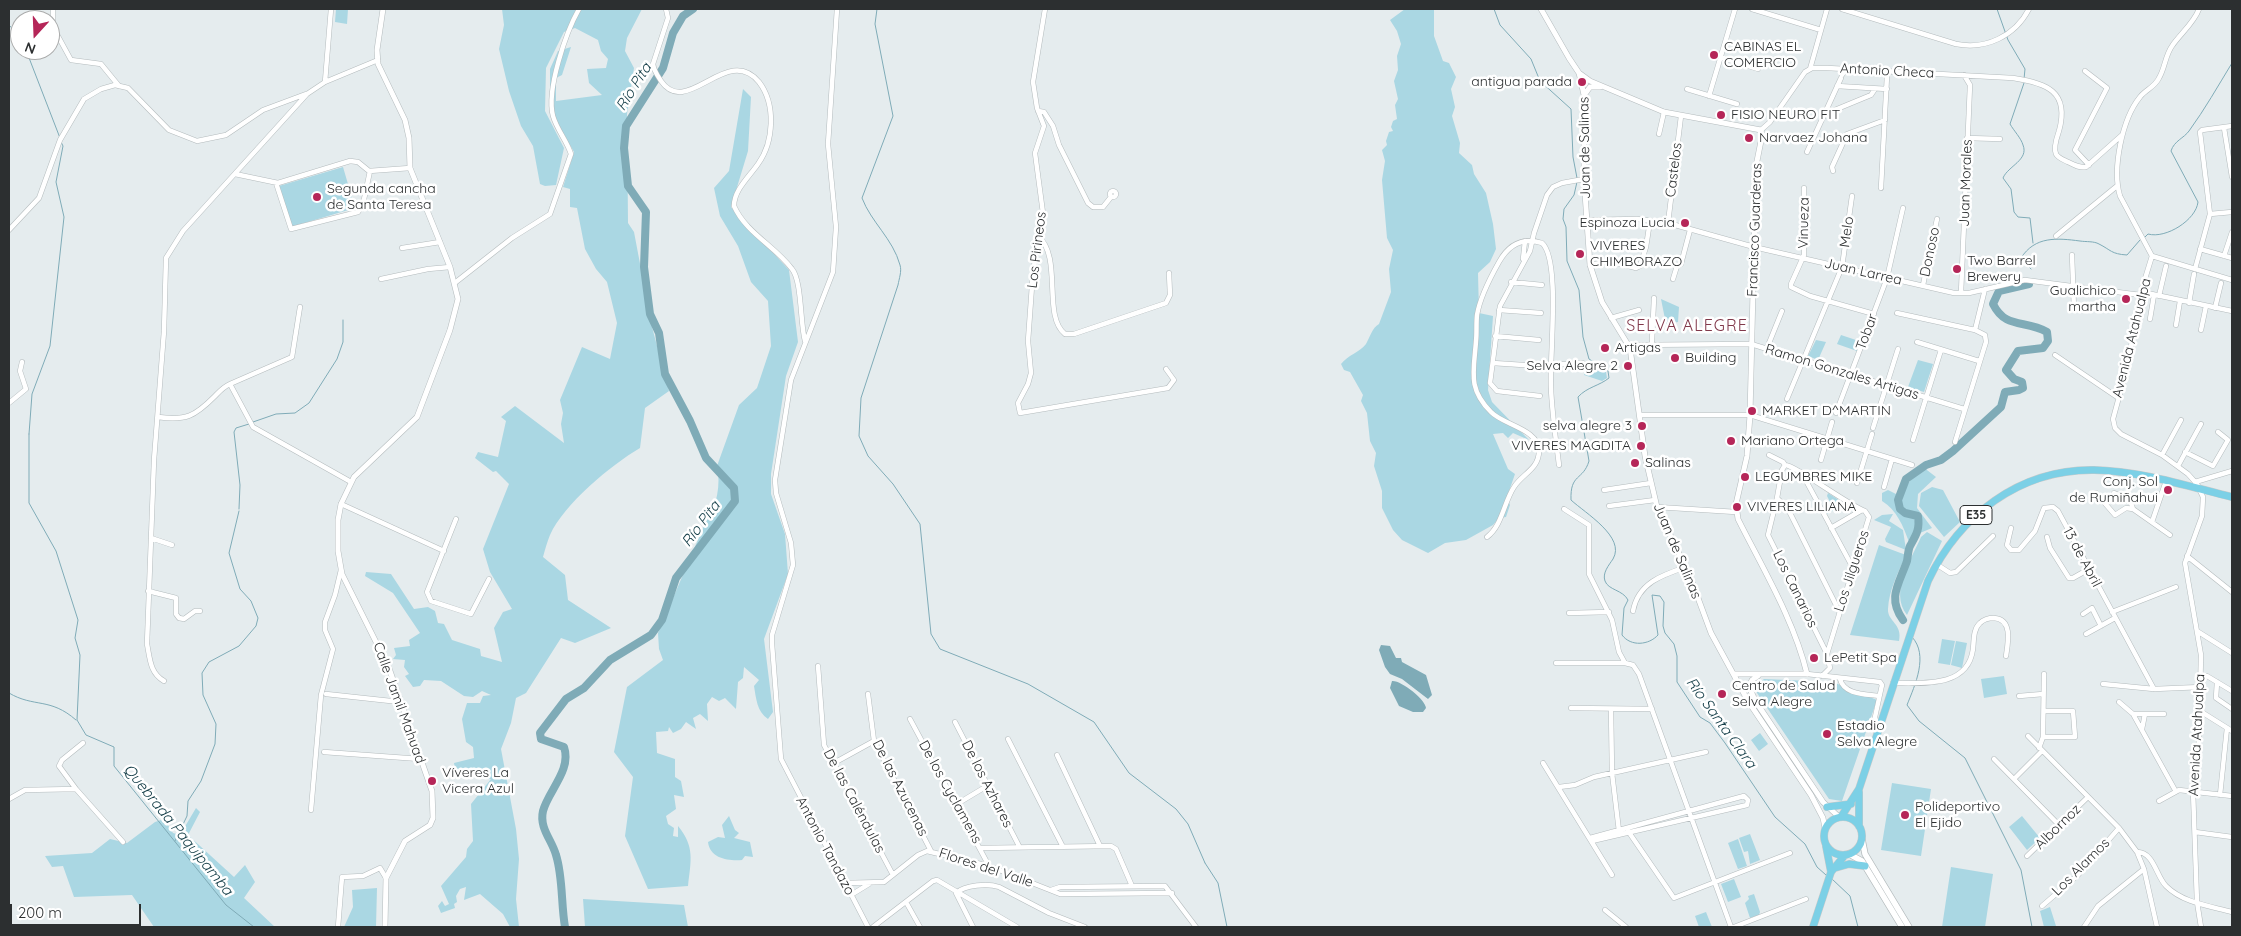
<!DOCTYPE html>
<meta charset="utf-8">
<style>
body{margin:0}
#map{position:relative;width:2241px;height:936px;overflow:hidden;background:#e5ecee;font-family:Quicksand,sans-serif}
canvas{display:block}
.frame{position:absolute;inset:0;border:10px solid #2c2f30;pointer-events:none}
.north{position:absolute;left:10px;top:10px;width:50px;height:50px;box-sizing:border-box;background:#fff;border:1px solid #abacac;border-radius:50%;rotate:200deg;font-size:14px;font-weight:700;line-height:20px;text-align:center;color:#2c2f30}
.north::after{content:'';display:block;margin:auto;width:18px;height:22px;background:#b52658;clip-path:polygon(50% 0,100% 100%,50% 72%,0 100%)}
.scale{position:absolute;left:10px;top:904px;width:131px;height:22px;box-sizing:border-box;border:2px solid #2c2f30;border-top:0;padding-left:6px;font-size:15px;line-height:18px;white-space:nowrap;color:#2c2f30;-webkit-text-stroke:4px #fff;paint-order:stroke}
</style>
<div id="map">
<canvas width="2241" height="936"></canvas>
<div class="frame"></div>
<div class="north">N</div>
<div class="scale">200 m</div>
</div>
<script>
const context = document.querySelector('canvas').getContext('2d');
context.lineJoin = 'round';
function paint(path, color) {
  context.fillStyle = color;
  context.fill(path, 'evenodd');
}
function stroke(path, color, width, dash) {
  context.strokeStyle = color;
  context.lineWidth = width;
  context.lineCap = dash ? 'butt' : 'round';
  context.setLineDash(dash || []);
  context.stroke(path);
}
function drawText(font, color, halo, rows, align = 'center') {
  context.font = font + ' Quicksand,sans-serif';
  context.lineWidth = 5;
  context.setLineDash([]);
  context.textBaseline = 'middle';
  context.strokeStyle = halo;
  context.fillStyle = color;
  for (const [text, x, y, turn = 0] of rows) {
    context.save();
    context.translate(x, y);
    context.rotate((+turn || 0) * Math.PI / 180);
    context.textAlign = isNaN(turn) ? turn : align;
    if (halo) context.strokeText(text, 0, 0);
    context.fillText(text, 0, 0);
    context.restore();
  }
}
paint(new Path2D(`
 M336 9H348L347 24 335 22Z
 M502 9H642L627 38 625 51 634 68 627 114 628 223 634 232 652 327 669 391 645 408 640 448C611 465 564 504 550 535 547 542 545 550 543 557L565 575 568 600 611 628 575 643 561 638 526 693 516 698 511 723 501 749 516 829 519 859 516 899 519 927H510L503 914 480 894 464 900 466 887 460 889 456 896 457 902 454 904 455 908 441 913 438 906 442 901 445 906 449 904 441 886 466 857 467 849 473 841 471 804 491 779 456 775 454 763 474 758 473 747 466 742 462 719 467 703H480L483 696 491 695 482 691 473 697 464 696 441 681 424 680 420 686 413 687 405 676 409 674 404 667 405 660 393 659 396 655 394 648 410 646 409 640 420 633 393 593 365 576 366 572 391 574 414 609 428 607 435 611 438 623 444 624 452 640 480 649 481 656 502 662 494 628 503 612 512 609 490 572 483 549 509 484 496 471 493 472 475 458 478 452 498 457 506 421 501 417 515 406 564 443 561 424 563 413 560 400 582 347 610 359 617 323 607 282 596 269 585 249 577 208 570 207V189L563 187 574 152 550 110V69L558 51 571 47 562 75 556 78V101L602 95 589 83 587 69 606 68 608 59 601 51 598 40 575 28 564 32 546 68 545 111 564 148 556 185 545 186 540 184 533 146 521 126 509 91 499 49 504 25Z
 M1405 9H1434V36L1443 61 1449 63 1456 77 1451 89 1455 107 1452 116 1460 143 1459 153 1472 165 1474 174 1486 193 1493 224 1496 249 1490 262 1478 273 1479 313 1493 316 1488 390 1492 402 1529 440 1513 433 1508 438 1503 433 1493 434 1508 469 1515 474 1507 497 1510 505 1506 517 1499 518 1493 525 1466 540 1445 543 1428 553 1402 540 1393 530 1382 508V491L1374 466 1376 453 1370 441 1367 413 1361 401 1363 395 1350 372 1344 370 1341 364C1348 355 1360 352 1366 344 1370 337 1372 328 1379 324L1391 292 1389 269 1393 250 1387 238 1382 180 1385 161 1382 150 1387 145 1386 141 1389 132 1393 131 1391 127 1393 121 1397 119 1395 105 1398 99 1394 81 1398 70 1397 56 1401 44 1397 31 1390 20Z
 M743 89 751 97 748 151 731 207 789 270 798 342 786 376 771 474V494L785 534 788 574 764 639 773 712 768 719C757 712 756 698 754 686L759 680 744 667 743 678 738 682 736 709 725 698 719 701 712 697 707 704 708 721 700 714 693 718 696 729 686 722 681 729 673 733 669 727 668 731 656 732 657 753 675 759V777L681 781 684 797 674 795 676 809 666 816 668 824 674 828 673 836 678 837V826C695 847 691 860 688 886L648 889 625 836 633 777 614 752 627 687 663 660 659 649 658 633 706 521C717 507 721 484 717 466L739 405 757 388 771 346 768 301 751 282 738 246 720 216 714 188 729 171Z
 M343 167 355 208 291 227 279 186Z
 M1661 299 1679 307 1678 322 1666 324Z
 M1841 335 1859 341 1857 351 1837 344Z
 M1816 340 1826 342 1818 360 1808 356Z
 M1918 360 1933 364 1924 392 1908 387Z
 M1589 361 1606 372 1607 378 1602 381 1584 375Z
 M1923 467 1936 477 1918 494 1917 508 1932 528 1920 533V515C1915 513 1908 513 1905 509 1892 498 1915 474 1923 467Z
 M1932 487 1943 490 1960 522 1944 537 1919 506 1921 493Z
 M1888 490 1896 494 1899 512 1914 518C1918 528 1915 534 1909 542 1903 526 1897 510 1882 501V493Z
 M1828 493 1845 504 1827 514 1823 507 1831 504 1827 496Z
 M1893 514 1889 521 1903 530 1906 550 1886 542 1885 539 1891 527 1874 520 1882 515Z
 M1927 532 1942 541 1907 615C1889 592 1911 560 1921 537Z
 M1879 545 1906 555C1898 573 1889 590 1888 609 1887 621 1903 624 1899 641L1850 635Z
 M1942 639 1955 641 1950 665 1938 663Z
 M1956 641 1967 643 1962 668 1951 665Z
 M2004 676 2007 694 1984 698 1981 679Z
 M1764 679 1833 682 1877 700 1842 801 1829 799 1755 690 1758 684Z
 M1760 733 1768 744 1759 751 1751 740Z
 M1892 783 1931 789 1921 856 1881 850Z
 M196 808 200 812 188 835 234 877 245 865 255 882 244 898 275 927H154L132 895 74 897 63 866 52 867 45 856 92 853 110 839 127 843 155 822 164 819 173 833 180 835Z
 M729 816 735 830 739 833 734 838 750 842 753 857 745 856 742 860C729 861 710 859 708 842L718 837 725 838 722 825Z
 M2022 816 2040 838 2027 850 2009 827Z
 M1750 834 1760 860 1750 864 1748 851 1744 852 1739 838Z
 M1738 839 1747 866 1738 869 1728 843Z
 M1951 867 1993 874 1985 927H1942Z
 M1734 879 1741 897 1728 902 1721 884Z
 M377 888 376 927H344L353 907 352 890Z
 M1754 894 1760 912 1759 915 1750 918 1745 903 1749 899 1748 896Z
 M583 899 684 905 688 927H585Z
 M2050 907 2056 926 2044 927 2040 911Z
 M1706 912 1712 927H1699L1695 916Z`), '#aad7e3');
paint(new Path2D(`
 M1381 645 1390 646 1396 658H1401L1402 662 1426 675 1432 695 1428 699 1402 679 1390 674 1385 667 1379 650Z
 M1392 681C1401 680 1426 700 1426 708L1423 712H1413L1399 706 1390 688Z`), '#7fabb7');
stroke(new Path2D(`
 M877 9 875 24 893 116 862 198C871 222 893 239 900 265 902 271 899 279 898 285L861 398 859 436 868 456 893 484 920 524 931 634 940 649 1028 684 1094 722 1129 773 1176 809 1188 824 1205 863
 M1494 9 1500 25 1531 59 1540 81 1571 109 1573 157 1577 178
 M1997 9 2008 40 2025 69 2024 79
 M9 25 20 37
 M26 50 60 138
 M2024 83 2010 124C2014 131 2021 138 2023 145 2029 160 2008 166 2003 178L2011 189 2014 212 2018 217 2030 218 2033 243
 M1577 182 1574 195 1564 209 1563 219 1566 227 1567 261 1579 290 1583 337 1589 359 1608 371 1609 378C1599 386 1587 387 1578 397L1589 461C1583 481 1570 473 1571 500 1585 513 1626 537 1613 559 1609 565 1602 573 1605 581 1608 590 1623 590 1628 600L1624 608 1622 635C1631 647 1649 645 1658 635L1652 595 1660 596 1664 602 1663 626 1665 633 1674 644 1677 656V682L1700 717 1710 723 1725 743 1775 817 1805 844 1817 867 1826 875
 M2144 238 2148 234C2166 239 2196 220 2198 202L2171 151C2174 141 2184 138 2189 131 2205 109 2218 86 2232 63
 M2031 269 2021 258C2035 236 2057 238 2080 241 2086 242 2094 241 2099 244 2111 250 2111 254 2127 255L2140 240
 M253 422 276 414 295 413 309 403 337 359 343 342V320
 M29 434V503L56 551 78 620 75 638 80 655 77 720 86 735 114 747V766L226 905 254 927
 M29 434 32 394 50 346 64 217 56 182 63 146 61 142
 M239 509 240 485 234 432 236 428 249 424
 M1912 637C1929 655 1915 685 1907 705L1919 721 1965 758 2021 870 2032 927
 M9 693C34 708 50 697 76 720
 M175 841 187 816 188 801 201 781 215 744 216 724 203 695 202 673 209 662 239 646 256 626 258 618 251 601 240 589 229 553 239 511
 M1205 863 1218 883 1227 927
 M1832 879 1850 896 1858 927`), '#7fabb7', 1);
stroke(new Path2D(`
 M1903 620C1887 598 1899 584 1907 561 1908 556 1908 550 1910 546 1916 535 1920 530 1918 516L1905 513 1900 509 1898 500 1906 479 1926 465 1941 460 1953 451 2001 407 2005 392 2019 390 2023 388 2022 382 2014 379 2006 370 2018 351 2043 348 2048 341 2047 332C2025 319 2006 330 1993 304L1999 291 2029 284
 M565 927C561 904 563 877 556 855 552 840 539 828 543 811 548 791 572 770 564 747L541 739 540 733 566 699 584 688 610 660 651 635 662 620 676 578 735 501 734 488 706 458 690 421 665 374 659 333 650 314 644 267 646 212 628 186 624 148 626 126 663 68 673 33 683 16 693 9`), '#7fabb7', 8);
const minor = new Path2D(`
 M53 9V27L71 60 101 64 119 86
 M666 9 668 18 653 64C654 71 657 75 661 81 687 119 727 43 759 82 776 104 774 142 758 164 749 177 734 190 734 206 746 233 775 246 792 269 802 281 800 323 805 341
 M837 9 828 144 836 227 833 272 791 380 775 480 776 493 791 543 793 565 772 635V644L781 759 868 927
 M1045 9 1033 82 1037 108 1044 126 1035 153 1043 213 1033 272 1028 341 1031 373 1028 384 1018 403 1020 413 1168 388 1174 380 1166 369
 M1752 9 1821 30
 M1842 9 1956 44C1986 50 2015 36 2029 9
 M2199 9C2194 23 2180 34 2172 46 2165 56 2165 68 2159 78 2155 87 2145 90 2140 97 2122 119 2112 169 2120 196L2152 256 2140 295 2128 364 2113 419 2115 428 2121 434 2162 455 2188 474 2197 484 2203 497 2202 516 2185 563 2201 655 2199 740 2193 791 2197 902 2201 927
 M1720 57 1758 69
 M1810 69 1827 9
 M2085 71 2107 88 2075 150 2089 165
 M1842 75 1846 69
 M325 82 331 9
 M1837 86 1887 89
 M1687 89 1737 104
 M1709 96 1735 9
 M1038 111 1044 112 1053 126 1059 145 1088 203 1093 207H1103L1111 197
 M1825 114 1871 95 1875 89
 M2224 128 2232 177
 M1761 130 1770 122 1805 72 1812 68H1827L2013 78C2046 83 2070 91 2059 131 2057 137 2053 147 2056 154 2058 158 2064 160 2068 162 2074 165 2079 168 2086 167L2122 135
 M1659 134 1664 112
 M1967 138 2000 139
 M1807 152 1841 78
 M1833 171 1832 167 1847 134 1885 120
 M235 174 278 183 350 161 358 162 369 171 410 168
 M276 183 291 229 358 212 363 204 370 171
 M1804 188V255L1791 284V287L1810 296 1874 314
 M1881 188 1887 76
 M1110 194a3 3 0 1 1 6 0a3 3 0 1 1-6 0Z
 M2210 214 2232 212
 M1587 220 1637 219 1668 223 1754 247 1954 293H1969L2025 280 2140 295
 M1668 223 1681 116
 M9 230 39 198 60 140 84 99 101 89 115 85 128 88 169 130 197 141 226 135 263 110 306 94
 M1038 236C1063 257 1042 316 1065 334H1074L1166 303 1170 295 1169 273
 M2056 236 2117 186
 M402 248 440 242
 M2200 249 2232 258
 M2072 255 2074 309
 M2152 256 2232 280
 M2224 256 2232 232
 M1523 259 1525 241
 M1590 265 1610 261 1636 268 1640 266 1646 247 1650 221
 M2195 269 2210 214 2200 132 2202 130 2232 126
 M381 279 428 269 450 267
 M1673 279 1677 266 1681 264 1690 230
 M456 282 512 238 550 214 571 154C567 141 557 130 553 116 546 90 566 32 579 9
 M1511 282 1542 285
 M1923 285 1937 219
 M2142 292 2232 311
 M1961 293 1970 85 1964 75
 M2159 296 2166 266
 M2189 303 2194 274
 M2215 308 2221 283
 M1499 310 1541 313
 M1897 313 1975 330 1985 335 1986 342 1955 442
 M1611 318 1639 310
 M2150 319 2154 295
 M2176 325 2180 301
 M1975 330 1985 289
 M2201 330 2206 306
 M1495 336 1539 340
 M1652 341 1654 298
 M1917 342 1979 361
 M1629 345 1751 344 1964 409
 M1767 348 1782 311
 M2055 355 2117 397
 M1493 363 1538 366
 M1550 365 1583 363
 M230 384 292 357 300 307
 M1540 396 1497 391 1490 383 1500 306 1530 251 1534 233 1547 195 1553 187 1562 183 1584 179
 M1787 399 1842 267 1852 196
 M9 403 26 389 20 371 22 362
 M1836 413 1887 278 1903 208
 M1641 415H1750L1912 465
 M158 417C186 421 195 416 214 397 219 392 223 387 230 384L253 427 351 482
 M1873 428 1898 349
 M1913 440 1941 350
 M2185 452 2213 466 2228 440 2218 432
 M1769 455 1783 462 1785 465
 M2162 455 2181 420
 M1821 460 1832 422
 M2178 466 2201 424
 M1804 477 1853 568
 M2195 482 2232 471
 M1857 483 1872 434
 M1884 487 1892 459
 M1604 490 1651 483
 M2096 493 2115 515 2126 508 2133 509 2170 535
 M2114 493 2130 500 2133 509
 M1777 498 1768 535 1827 654 1830 668 1822 676
 M341 504 444 551
 M1609 506 1655 500
 M1657 507 1736 512
 M1564 509 1589 525V574L1612 620 1619 652 1625 663 1633 665 1639 674 1731 927
 M456 519 427 592 431 601 471 614 489 579
 M2152 522 2166 481
 M1831 528 1862 510
 M2011 528 2007 545 2011 550H2019L2035 531 2044 508 2053 507 2058 511 2154 689
 M1487 537C1502 526 1504 502 1514 487 1522 474 1539 469 1539 451 1539 429 1503 425 1491 412 1467 388 1474 371 1476 341 1477 333 1476 324 1477 315 1480 297 1490 278 1499 262 1509 244 1523 237 1542 243 1561 260 1549 360 1551 388 1552 414 1556 440 1559 465
 M2047 537 2050 548 2069 578H2073L2089 569
 M151 538 172 545
 M2187 556 2232 592
 M1936 564 1950 573 1956 572 1993 536
 M148 591 176 598V614L179 618 184 619 195 611H200
 M1633 611C1638 583 1662 575 1686 567
 M2112 612 2176 587
 M1569 613 1609 612
 M2083 614 2092 608 2101 626
 M2197 631 2232 653
 M2086 634 2115 618
 M1827 654 1869 517 1865 511C1848 505 1795 465 1785 465L1782 470 1777 498 1788 509 1839 611
 M1556 663H1625
 M818 666 824 745 893 875
 M1807 674 1880 682 1882 685 1875 717 1878 728
 M2201 675 2207 676 2232 691
 M1840 679C1844 695 1866 694 1879 696
 M164 681C150 673 150 659 147 644L154 460 164 331 166 258 183 231 307 94 325 82 378 60
 M2217 682 2216 698 2232 709
 M1893 683C1923 683 1968 688 1973 649 1974 641 1973 629 1980 623 1983 620 1988 618 1994 618 2013 619 2008 643 2006 656
 M2103 684 2154 689 2201 687
 M326 694 400 702
 M868 694 874 741 931 851
 M2019 696 2043 694
 M2119 702 2133 714 2175 790
 M1571 708 1652 709
 M1611 709 1612 773 1619 831
 M2200 711 2232 731
 M2133 714H2164
 M910 719 989 866
 M955 722 1019 846
 M2142 729 2145 714
 M2028 736 2119 828 2137 852 2144 869 2157 927
 M2043 737H2075L2073 711H2044
 M1008 739 1063 847
 M2039 748 2043 737 2044 674
 M324 752 420 759
 M1057 755 1100 846
 M1994 759 2059 825
 M834 763 874 741
 M1543 763 1612 875
 M2014 779 2042 751
 M1559 787 1575 785 1594 777 1706 752
 M76 789 59 766 62 760 83 743
 M2220 795 2227 728
 M9 799 25 790 76 789 123 842
 M2159 801 2179 790 2232 796
 M957 804 987 786
 M311 810 321 695 333 649 325 630V622L335 595 341 570
 M1628 831 1674 898 1790 853
 M2195 832 2232 837
 M1590 838 1744 796 1748 800 1747 805 1592 841
 M981 848 1111 846 1116 849 1132 886
 M2137 852C2154 852 2156 876 2166 886 2183 903 2210 906 2232 912
 M2027 856 2088 797
 M845 883 884 882 918 855 927 851 989 866 1060 894 1172 893
 M1051 890 1060 887 1165 886 1196 927
 M851 895 869 884
 M906 902 920 927
 M2042 906 2078 875 2119 828
 M1605 910 1626 927
 M338 927 342 877 363 876 380 868 386 878
 M873 927 933 881 937 880 1017 927
 M973 927 956 893C965 885 988 883 999 887L1049 913 1085 927
 M1734 927 1806 899
 M2084 927 2098 906 2144 869`);
const tertiary = new Path2D(`
 M383 9 377 50 378 64 405 120 409 138 410 168 450 267 458 299 450 330 417 417 354 477 341 504 338 520V551L342 574 389 668 432 791 433 818 430 825 405 841 386 878 385 927
 M1541 9 1569 58 1579 73 1590 81 1664 112 1761 130 1762 136 1756 166 1750 415 1747 456 1736 504 1738 519C1763 569 1794 620 1807 674H1734
 M1579 73 1584 95V179L1590 265 1602 302 1630 348 1645 456 1657 507 1691 579 1711 633 1748 701 1811 795 1823 818 1825 828
 M1585 94 1590 87H1600
 M1758 676 1752 680 1749 687 1756 702 1823 802 1839 817`);
const secondary = new Path2D(`
 M1862 839 1865 854 1909 927
 M1849 854 1862 861 1902 927`);
const trunk = new Path2D(`
 M1859 792V826
 M1827 807 1851 804
 M1824 836a19 19 0 1 1 38 0a19 19 0 1 1-38 0Z
 M1841 817 1859 789 1928 581C1959 516 2019 469 2094 470 2140 471 2187 486 2232 497
 M1826 846 1831 872
 M1835 868 1849 864 1865 866
 M1813 927 1831 872 1845 855`);
stroke(minor, '#b4bbbd', 5.5);
stroke(tertiary, '#b4bbbd', 6);
stroke(secondary, '#b4bbbd', 7);
stroke(trunk, '#c8c9c9', 8);
stroke(minor, '#fff', 4.5);
stroke(tertiary, '#fff', 5);
stroke(secondary, '#fff', 5.5);
stroke(trunk, '#7cd0e6', 7);
for (const [x, y, r, color] of [
 [1714,55,5,"#b52658"],
 [1582,82,5,"#b52658"],
 [1721,115,5,"#b52658"],
 [1749,138,5,"#b52658"],
 [317,197,5,"#b52658"],
 [1685,223,5,"#b52658"],
 [1580,254,5,"#b52658"],
 [1957,269,5,"#b52658"],
 [2126,299,5,"#b52658"],
 [1605,348,5,"#b52658"],
 [1675,358,5,"#b52658"],
 [1628,366,5,"#b52658"],
 [1752,411,5,"#b52658"],
 [1642,426,5,"#b52658"],
 [1731,441,5,"#b52658"],
 [1641,446,5,"#b52658"],
 [1635,463,5,"#b52658"],
 [1745,477,5,"#b52658"],
 [2168,490,5,"#b52658"],
 [1737,507,5,"#b52658"],
 [1814,658,5,"#b52658"],
 [1722,694,5,"#b52658"],
 [1827,734,5,"#b52658"],
 [432,781,5,"#b52658"],
 [1905,815,5,"#b52658"]
]) {
  const dot = new Path2D();
  dot.arc(x, y, r, 0, 2 * Math.PI);
  context.fillStyle = color;
  context.fill(dot);
  stroke(dot, '#fff', 2);
}
for (const [x, y, w] of [
 [1976,515,32]
]) {
  const box = new Path2D();
  box.roundRect(x - w / 2, y - 9.5, w, 19, 4);
  context.fillStyle = '#fff';
  context.fill(box);
  stroke(box, '#2c2f30', 1);
}
drawText('bold 12px', '#2c2f30', null, [
 ["E35",1976,515]
]);
drawText('14px', '#2c2f30', '#fff', [
 ["CABINAS EL",1724,47],
 ["COMERCIO",1724,63],
 ["antigua parada",1572,82,"right"],
 ["FISIO NEURO FIT",1731,115],
 ["Narvaez Johana",1759,138],
 ["Segunda cancha",327,189],
 ["de Santa Teresa",327,205],
 ["Espinoza Lucia",1675,223,"right"],
 ["VIVERES",1590,246],
 ["CHIMBORAZO",1590,262],
 ["Two Barrel",1967,261],
 ["Brewery",1967,277],
 ["Gualichico",2116,291,"right"],
 ["martha",2116,307,"right"],
 ["Artigas",1615,348],
 ["Building",1685,358],
 ["Selva Alegre 2",1618,366,"right"],
 ["MARKET D^MARTIN",1762,411],
 ["selva alegre 3",1632,426,"right"],
 ["Mariano Ortega",1741,441],
 ["VIVERES MAGDITA",1631,446,"right"],
 ["Salinas",1645,463],
 ["LEGUMBRES MIKE",1755,477],
 ["Conj. Sol",2158,482,"right"],
 ["de Rumiñahui",2158,498,"right"],
 ["VIVERES LILIANA",1747,507],
 ["LePetit Spa",1824,658],
 ["Centro de Salud",1732,686],
 ["Selva Alegre",1732,702],
 ["Estadio",1837,726],
 ["Selva Alegre",1837,742],
 ["Víveres La",442,773],
 ["Vicera Azul",442,789],
 ["Polideportivo",1915,807],
 ["El Ejido",1915,823]
], 'left');
drawText('14px', '#2c2f30', '#fff', [
 ["Antonio Checa",1887,71,3],
 ["Juan de Salinas",1585,148,-91],
 ["Castelos",1674,170,-83],
 ["Juan Morales",1966,183,-88],
 ["Vinueza",1804,223,-89],
 ["Francisco Guarderas",1755,230,-88],
 ["Melo",1847,232,-82],
 ["Los Pirineos",1037,250,-83],
 ["Donoso",1930,252,-78],
 ["Juan Larrea",1863,272,13],
 ["Tobar",1867,332,-70],
 ["Avenida Atahualpa",2132,338,-76],
 ["Ramon Gonzales Artigas",1842,372,17],
 ["Juan de Salinas",1677,551,67],
 ["13 de Abril",2082,557,62],
 ["Los Jilgueros",1852,571,-72],
 ["Los Canarios",1795,589,64],
 ["Calle Jamil Mahuad",399,703,70],
 ["Avenida Atahualpa",2197,735,-87],
 ["De los Azhares",987,784,63],
 ["De las Azucenas",900,788,63],
 ["De los Cyclamens",950,792,61],
 ["De las Caléndulas",854,801,62],
 ["Albornoz",2058,827,-44],
 ["Antonio Tandazo",825,846,62],
 ["Los Alamos",2081,867,-45],
 ["Flores del Valle",986,868,18]
]);
drawText('italic 15px', '#17404a', '#fff', [
 ["Río Pita",634,87,-58],
 ["Río Pita",701,524,-53],
 ["Río Santa Clara",1721,723,54],
 ["Quebrada Paquipamba",178,830,51]
]);
context.letterSpacing = '1px';
drawText('16px', '#81394b', '#fff', [
 ["SELVA ALEGRE",1687,326]
]);
context.letterSpacing = '0px';
</script>
